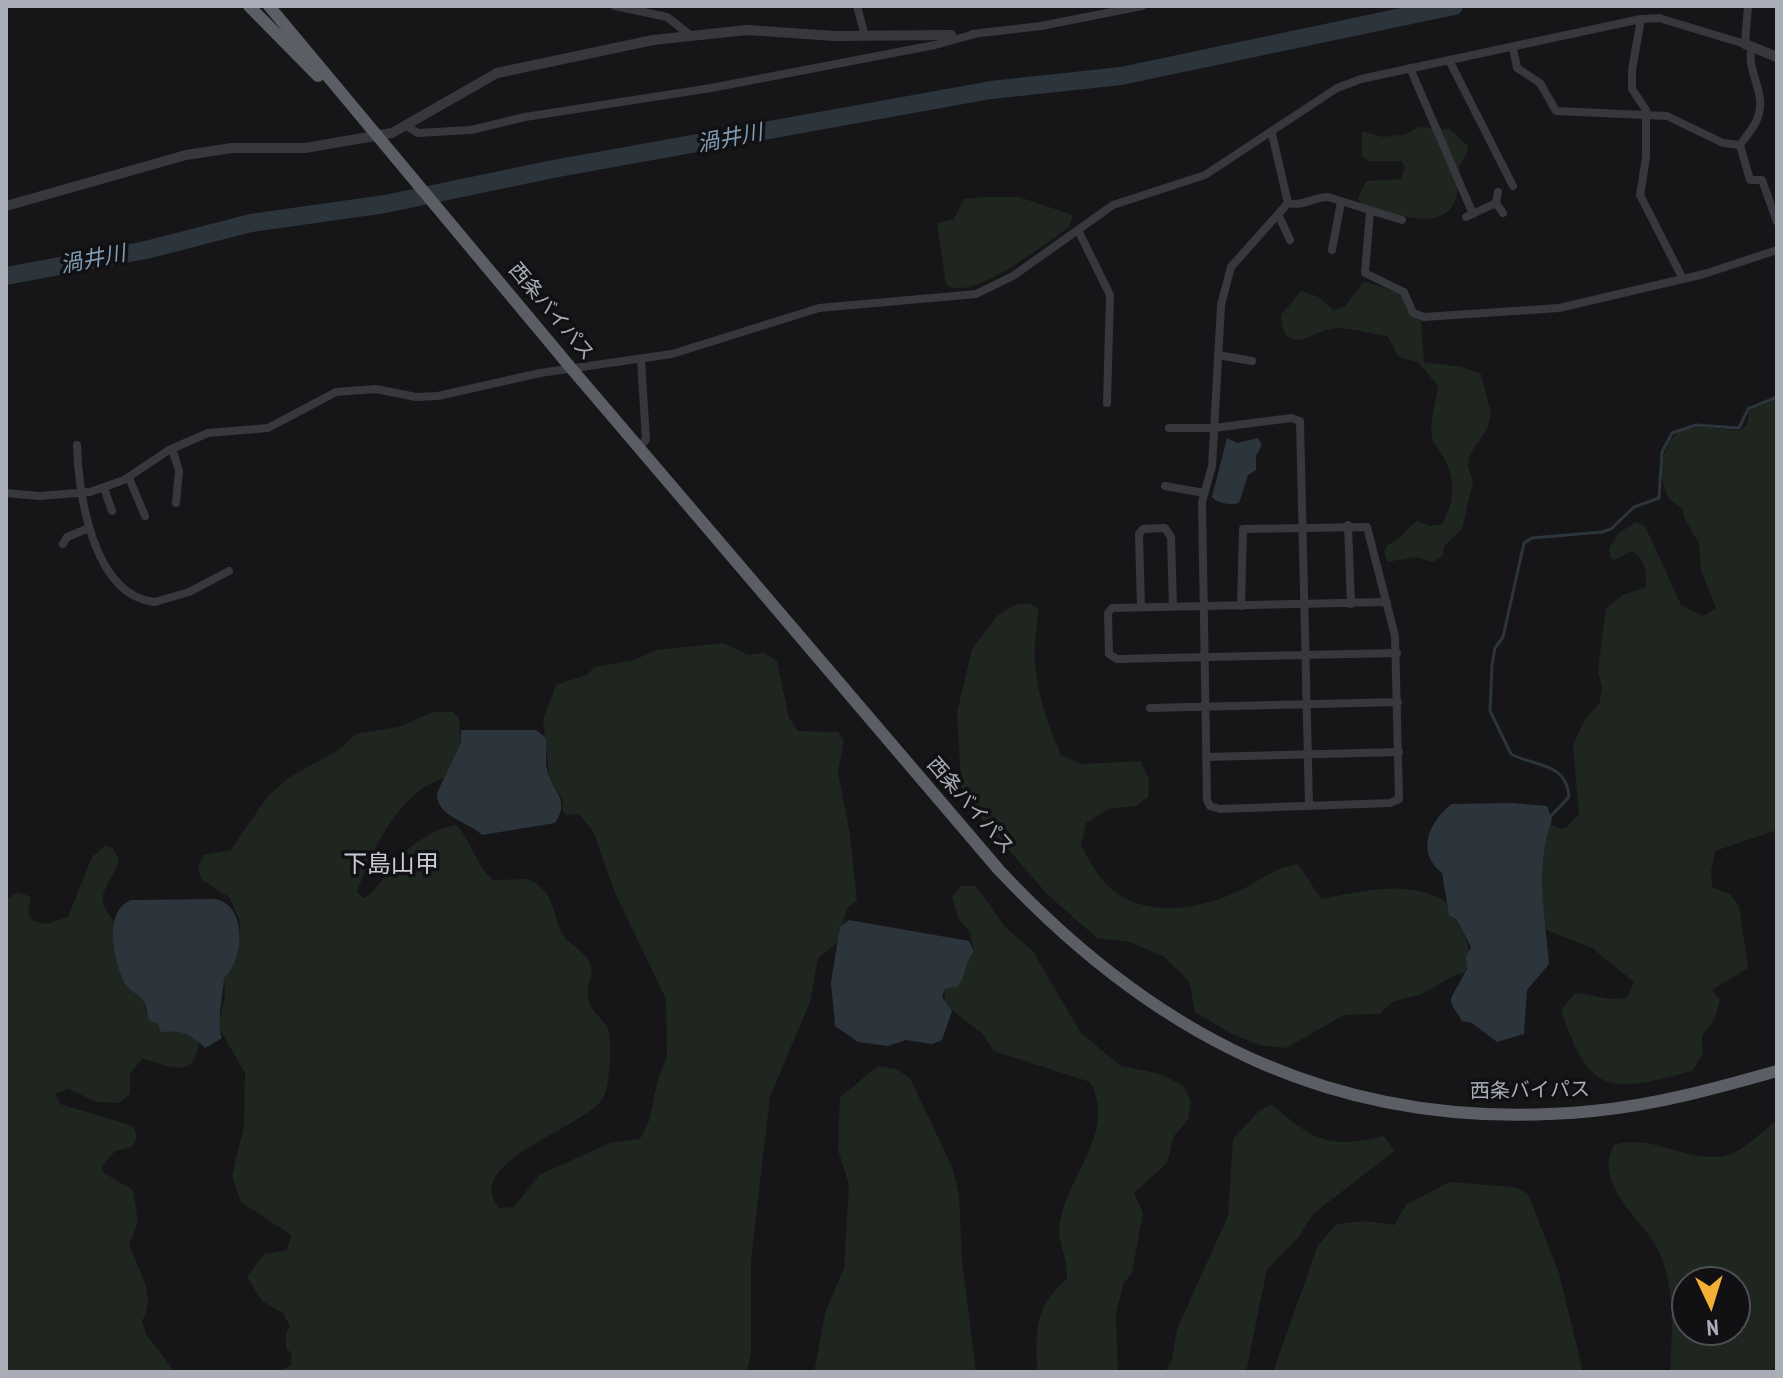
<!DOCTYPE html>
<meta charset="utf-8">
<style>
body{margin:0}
#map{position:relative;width:1783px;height:1378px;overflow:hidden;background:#161618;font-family:"PT Sans Narrow",sans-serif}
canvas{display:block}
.frame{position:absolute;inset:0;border:8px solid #a8adb8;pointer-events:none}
.north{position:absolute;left:1671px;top:1266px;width:80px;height:80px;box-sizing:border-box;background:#111113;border:2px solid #4d4f55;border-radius:50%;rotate:176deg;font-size:22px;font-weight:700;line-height:32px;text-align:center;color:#a8adb8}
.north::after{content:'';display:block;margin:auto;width:28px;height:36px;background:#f2b134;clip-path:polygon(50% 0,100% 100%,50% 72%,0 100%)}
</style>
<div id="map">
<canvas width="1783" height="1378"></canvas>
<div class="frame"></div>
<div class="north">N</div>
</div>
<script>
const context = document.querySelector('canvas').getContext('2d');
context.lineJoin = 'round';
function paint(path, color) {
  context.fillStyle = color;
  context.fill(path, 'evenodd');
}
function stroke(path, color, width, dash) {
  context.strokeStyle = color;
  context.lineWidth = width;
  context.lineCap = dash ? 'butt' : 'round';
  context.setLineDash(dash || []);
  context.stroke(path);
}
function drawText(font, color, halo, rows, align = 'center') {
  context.font = font + ' "PT Sans Narrow","Noto Sans JP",sans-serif';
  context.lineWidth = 7;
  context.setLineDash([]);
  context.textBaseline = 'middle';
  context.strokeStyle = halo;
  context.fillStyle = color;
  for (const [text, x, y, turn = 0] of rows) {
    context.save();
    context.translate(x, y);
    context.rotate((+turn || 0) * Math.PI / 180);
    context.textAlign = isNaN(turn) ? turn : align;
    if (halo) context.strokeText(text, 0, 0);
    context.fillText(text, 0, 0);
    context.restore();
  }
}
paint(new Path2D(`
 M1418 127 1450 129 1468 146C1468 156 1461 160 1459 169 1457 179 1459 192 1455 201 1442 235 1384 211 1361 203L1358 198 1366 181 1401 179 1405 168 1402 161H1368L1362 156V131L1383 137 1406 134Z
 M983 197H1019L1073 215 1069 227C1047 242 969 305 946 284L937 223 954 219 964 199Z
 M1364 281 1400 293 1411 316 1421 321 1424 362 1462 367 1481 374 1491 414 1487 429 1470 454 1468 466 1473 482 1462 529 1444 546 1443 556 1433 562 1416 557 1387 562 1384 552 1387 545C1405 539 1403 529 1418 521L1429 526 1442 524C1456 500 1456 477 1441 453 1437 446 1433 444 1432 437 1429 420 1436 403 1438 386L1418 362C1390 355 1403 361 1387 336 1371 334 1353 328 1337 328 1314 329 1284 361 1281 315L1301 291 1319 297 1334 311 1345 306Z
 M1777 399V830L1715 851 1711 872 1712 887 1730 894 1739 906 1748 968 1712 990 1720 1000 1715 1018 1702 1036 1703 1054 1692 1071C1610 1093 1590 1097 1561 1010L1575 993C1595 994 1609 1003 1627 997L1634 982 1592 948 1546 930C1535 895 1540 858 1551 824L1561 829 1567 827 1579 814 1573 745 1585 719 1599 704 1602 689 1598 670 1606 608 1623 595 1645 587C1649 573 1644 559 1632 551L1614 560 1610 557 1609 548 1619 533 1636 522 1645 526 1681 605 1703 616 1716 608 1701 570 1699 543 1685 520 1683 510C1679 505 1673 503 1669 498 1657 479 1660 440 1683 430 1699 424 1722 429 1739 431L1747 425 1749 411Z
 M1029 603 1039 609C1029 669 1038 700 1061 755L1082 764 1141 761 1149 780 1148 797 1136 806 1109 809 1086 823 1081 846C1088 857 1095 872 1104 882 1139 921 1202 910 1243 889 1262 879 1276 867 1298 864L1321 899C1363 892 1407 878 1446 902 1455 925 1480 946 1464 973 1448 976 1441 984 1427 991 1407 1002 1397 993 1380 1014L1344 1015 1286 1048 1259 1045 1230 1033 1195 1012 1189 981 1164 957 1130 942 1097 938 1047 894 962 796 957 712 972 649 998 615 1015 605Z
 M724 643 748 655 764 653 777 661 789 718 798 731 838 732 844 740 838 772 850 835 857 900 847 908 838 942 818 958 810 1002 770 1097 751 1260V1352L747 1372H277L291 1365 292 1354 286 1348V1333L290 1326 283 1313 262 1301 247 1277 264 1254 287 1250 291 1235 241 1202 232 1176 244 1126 245 1073 218 1026 225 996 224 978 239 942 240 922 230 898 201 879 198 867 204 855 231 850 267 797 288 778 340 749 356 734 399 727 433 712H453L459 718 461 743 445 777C396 795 375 846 357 892L364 898C379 889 385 873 397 860 410 845 437 827 457 825 472 843 476 865 493 880L530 879C536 884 545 890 548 896 556 910 556 927 567 940 574 947 585 953 589 961 596 974 586 984 588 997 590 1010 600 1016 607 1027 613 1038 610 1088 603 1098 585 1128 458 1163 500 1208L514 1207 539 1175 610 1143 640 1139 649 1121 658 1079 667 1056 666 999 615 893 593 831 579 814 566 815 563 811V802L549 776 543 720 556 685 586 675 595 667 634 660 657 650Z
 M105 846 113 848 119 860C110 888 90 895 115 922 115 950 119 985 144 1001L146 1014 194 1036 199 1042C194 1084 165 1063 142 1059L130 1074V1094L119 1103 97 1102 68 1089 55 1094 60 1104 133 1126 137 1137 132 1147 115 1151 102 1167 104 1173 133 1190 138 1222 129 1245C138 1270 158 1296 142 1321L146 1334 175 1372H6V900L18 892 31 897 28 913 33 921 46 924 68 917 92 857Z
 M961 886H976L1006 928 1032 950 1081 1033 1121 1066 1161 1074 1183 1086 1191 1101 1188 1120 1174 1136 1167 1163 1134 1193 1143 1213 1132 1273 1123 1284 1116 1314 1118 1372H1037C1037 1329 1032 1309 1067 1279 1068 1261 1059 1244 1059 1231 1062 1180 1119 1133 1090 1082L994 1051 982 1033 944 1004 945 989 959 985 965 962 974 951 970 932 958 918 952 897Z
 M878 1066 896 1069 910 1078 952 1167 959 1194 962 1260 976 1372H814L826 1310 844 1268 849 1184 838 1150 840 1097Z
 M1272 1104C1313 1141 1329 1149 1384 1136L1395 1151 1314 1213 1298 1238 1267 1269 1246 1372H1165L1172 1360 1177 1329 1228 1216 1233 1139 1259 1111Z
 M1777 1121V1372H1670C1672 1333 1676 1292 1660 1254 1647 1222 1591 1185 1614 1145 1653 1132 1690 1167 1731 1154 1746 1148 1763 1130 1777 1121ZM1687 1282H1735V1330H1687Z
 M1449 1182 1515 1187 1528 1194 1559 1273 1583 1372H1273L1318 1245 1337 1224 1366 1221 1394 1225 1406 1205Z`), '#1e261f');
paint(new Path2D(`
 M1227 438 1237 443 1258 438 1262 445 1256 456V470L1248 475 1239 503C1230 505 1218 504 1212 497Z
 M461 730H536L546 738C547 750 544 765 549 776 557 796 569 802 555 823L482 835C468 821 436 817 437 793L461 743Z
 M1511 803 1547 806 1552 820C1534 871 1545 911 1549 964L1527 990 1524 1034 1497 1042 1472 1023 1462 1021 1452 1005 1451 998 1467 969 1466 957 1471 947 1456 919 1449 915 1442 873C1416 853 1428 822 1452 804Z
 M216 899C248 907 244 960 224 978 223 997 216 1022 222 1038L205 1048C191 1033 181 1030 161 1032L158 1024 149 1020C147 1015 147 1007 144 1002 141 996 131 992 126 985 114 965 102 909 132 900Z
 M849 920 969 941 974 951C964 962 967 974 958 986L945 989 942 997 952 1011 942 1040 932 1044 906 1040 888 1046 858 1042 835 1026 831 982 840 927Z`), '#2c353c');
stroke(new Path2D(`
 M1551 816 1569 797C1567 762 1535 767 1511 754L1490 711 1492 665 1495 648 1503 637 1524 543 1532 538 1602 532 1611 529 1634 507 1659 498 1662 452 1672 433 1696 425 1739 428 1748 409 1777 397`), '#2c353c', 3);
stroke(new Path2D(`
 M6 276 146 250 251 223 385 204 553 169 991 90 1121 76 1454 6`), '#2c353c', 18);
stroke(new Path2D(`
 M615 6 667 17 690 35
 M857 6 865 36
 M1641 19 1632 70V89L1646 110V158L1640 195 1683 279
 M972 34 1041 26 1142 6
 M1752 47C1745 70 1767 92 1758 117 1755 127 1746 136 1740 145L1750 180H1762L1777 222
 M1513 48 1517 68 1540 83 1556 111 1667 116 1723 143 1740 145
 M1449 60 1513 186
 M1410 68 1473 214
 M405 125 418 133 471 130 525 117 711 88 935 45 975 34
 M1498 192 1496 203 1503 213
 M1288 203C1303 207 1313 197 1328 197L1402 220
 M1370 212 1365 273 1404 292 1413 313 1424 317 1559 308 1704 274 1777 250
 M1279 216 1290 240
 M1466 217 1496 203
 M1078 230 1110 295 1107 403
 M1332 250 1341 202
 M1218 355 1252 361
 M1169 428H1214L1291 418 1300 421 1309 806
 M77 445C78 493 93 596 155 602L189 592 229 571
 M638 447 646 440 641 359
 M172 449 179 470 176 503
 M129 478 145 516
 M1165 486 1204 493
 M104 488 112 511
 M6 493 39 496 90 492 124 480 169 450 208 433 268 428 336 392 376 389 416 397 438 396 540 373 672 354 819 308 976 294 1013 276 1113 205 1205 175 1337 88 1361 79 1641 19 1659 18 1745 44 1748 6
 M1348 525 1351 604
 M63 544 67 537 89 528
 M1387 602 1112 608 1108 613 1109 654 1117 659 1397 653
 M1241 606 1243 529 1367 527 1395 636 1399 799 1390 803 1220 809 1210 806 1207 800 1202 502 1212 466 1221 305 1231 267 1288 203 1272 134
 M1141 607 1139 534 1143 529 1165 528 1171 537 1173 607
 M1150 708 1398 702
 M1206 757 1399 752`), '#37383d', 8);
stroke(new Path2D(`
 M1745 44 1777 57
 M6 206 186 155 232 148H305L392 133 497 73 653 40 747 30 835 36 951 35`), '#37383d', 10);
stroke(new Path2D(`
 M249 6 318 76
 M269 6 571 368 999 870C1163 1045 1349 1135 1593 1111 1656 1105 1717 1088 1777 1071`), '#5b5e65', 12);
drawText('20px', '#a8adb8', '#111113', [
 ["西条バイパス",551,312,50],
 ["西条バイパス",970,806,49],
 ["西条バイパス",1530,1091,-1]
]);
drawText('italic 22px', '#7f9bb3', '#111113', [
 ["渦井川",730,139,-11],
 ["渦井川",93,260,-11]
]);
drawText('24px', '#c9ccd4', '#111113', [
 ["下島山甲",391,865]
]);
</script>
